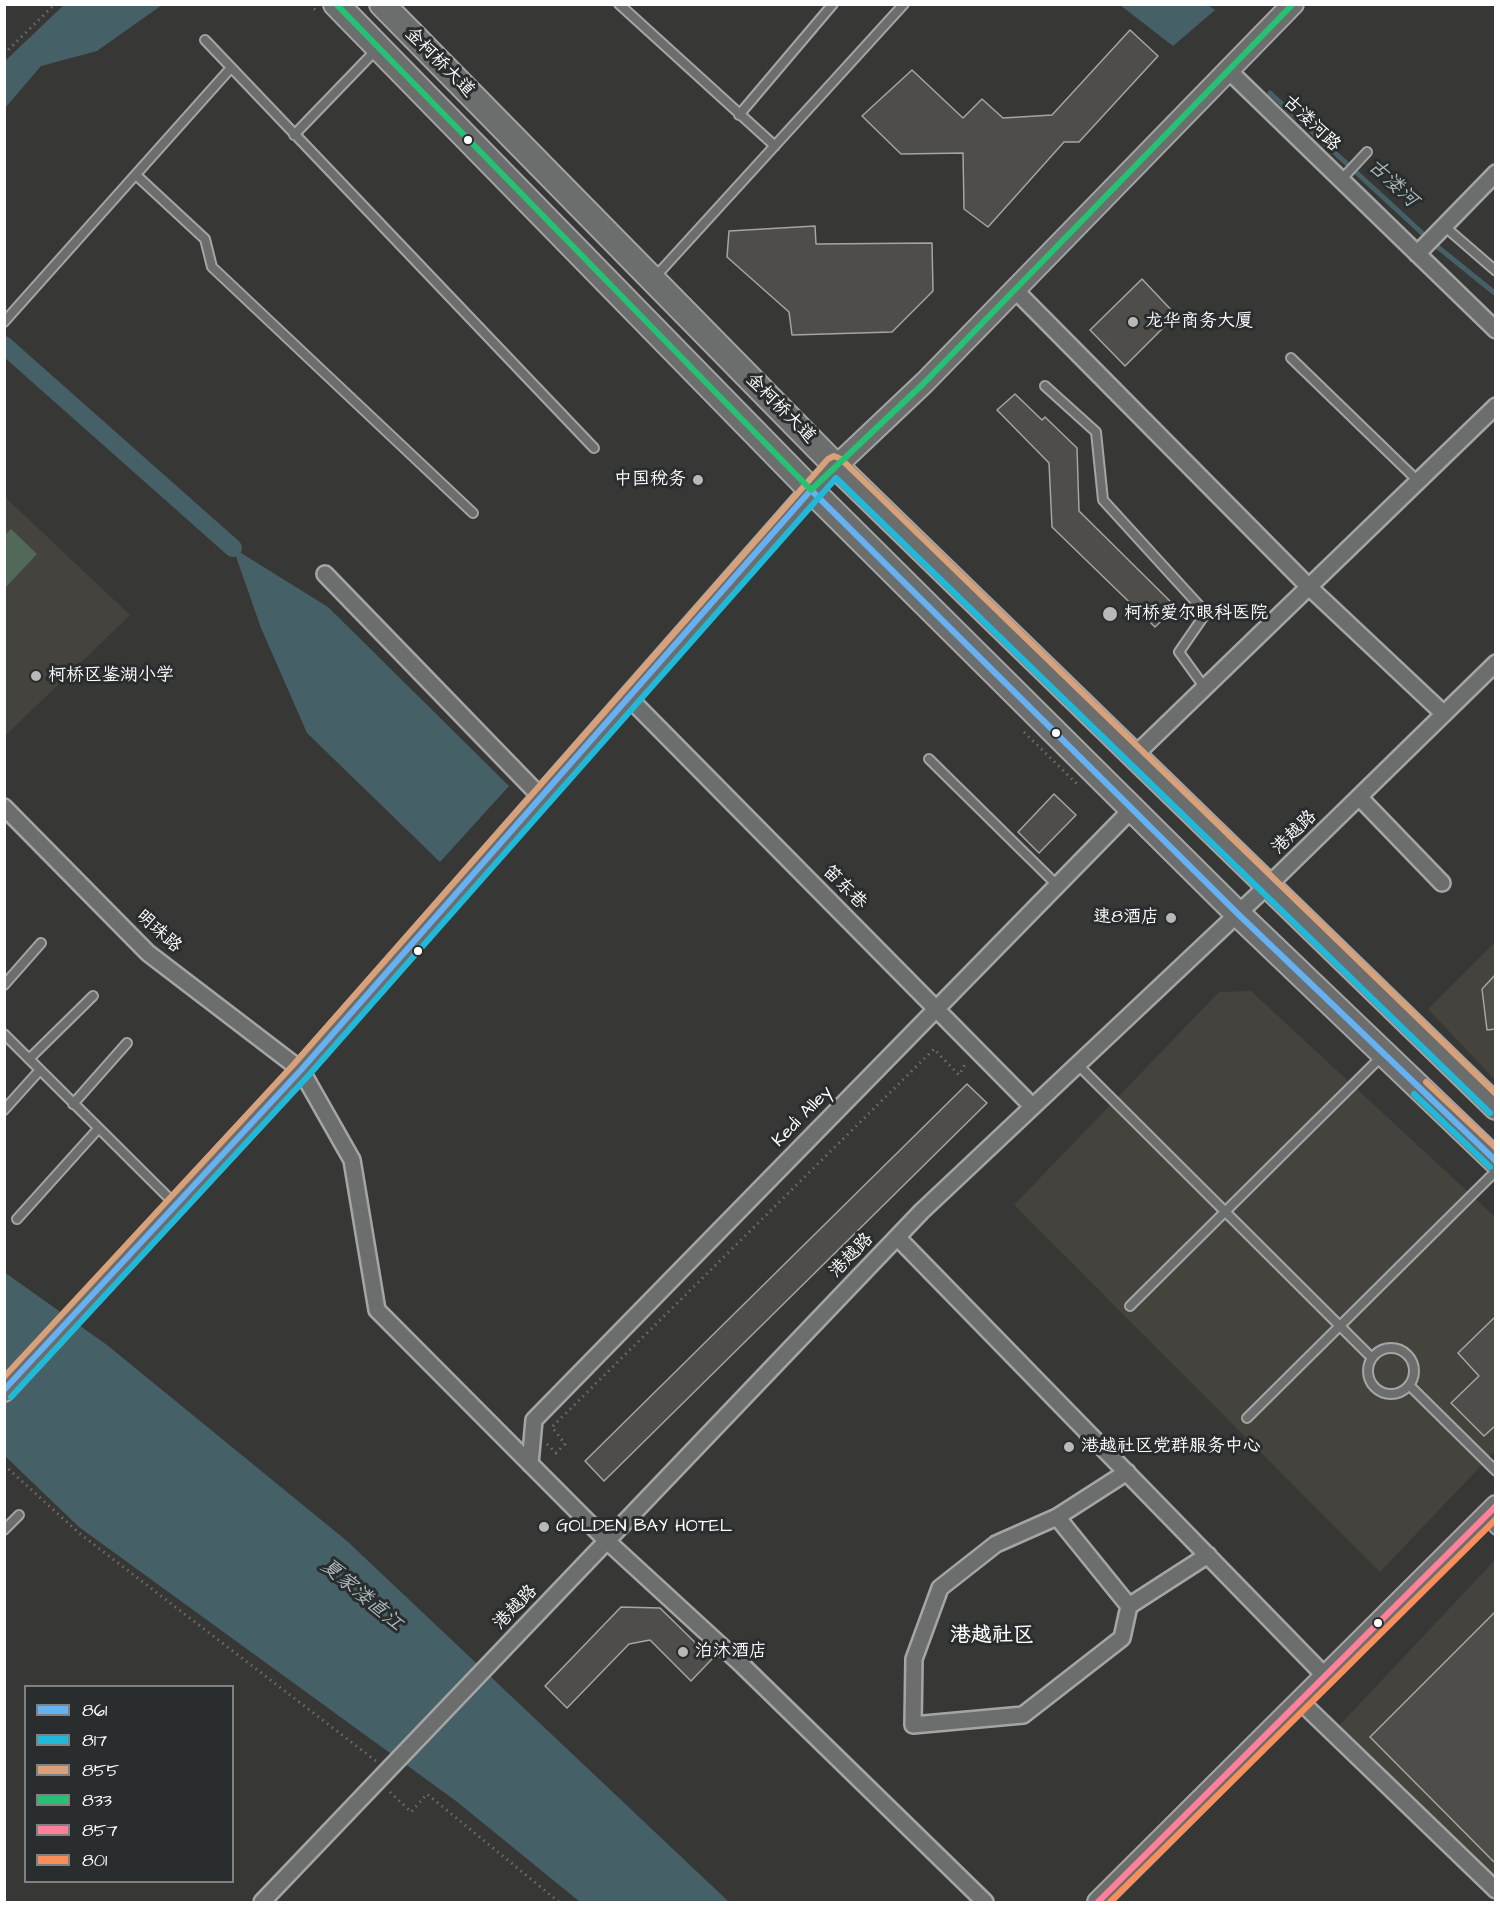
<!DOCTYPE html>
<meta charset="utf-8">
<style>
body{margin:0}
#map{position:relative;width:1500px;height:1907px;overflow:hidden;background:#373736;font-family:"Architects Daughter",sans-serif}
canvas{display:block}
.frame{position:absolute;inset:0;border:6px solid #fff;pointer-events:none}
.legend{position:absolute;left:24px;top:1685px;width:210px;height:198px;box-sizing:border-box;background:#2a2d2e;border:2px solid #7f8182;margin:0;padding:8px 10px;list-style:none;font-size:18px;color:#fff}
.legend li{display:flex;align-items:center;gap:12px;height:30px}
.legend b{width:30px;border:2px solid #7f8182}
</style>
<div id="map">
<canvas width="1500" height="1907"></canvas>
<div class="frame"></div>
<ul class="legend">
<li><b style="height:8px;background:#66b1f2"></b>861</li>
<li><b style="height:8px;background:#20b9da"></b>817</li>
<li><b style="height:8px;background:#d9a179"></b>855</li>
<li><b style="height:8px;background:#26c172"></b>833</li>
<li><b style="height:8px;background:#ff8098"></b>857</li>
<li><b style="height:8px;background:#fa8e5a"></b>801</li>
</ul>
</div>
<script>
const context = document.querySelector('canvas').getContext('2d');
context.lineJoin = 'round';
function paint(path, color) {
  context.fillStyle = color;
  context.fill(path, 'evenodd');
}
function stroke(path, color, width, dash) {
  context.strokeStyle = color;
  context.lineWidth = width;
  context.lineCap = dash ? 'butt' : 'round';
  context.setLineDash(dash || []);
  context.stroke(path);
}
function drawText(font, color, halo, rows, align = 'center') {
  context.font = font + ' "Architects Daughter","LXGW WenKai TC",sans-serif';
  context.lineWidth = 6;
  context.setLineDash([]);
  context.textBaseline = 'middle';
  context.strokeStyle = halo;
  context.fillStyle = color;
  for (const [text, x, y, turn = 0] of rows) {
    context.save();
    context.translate(x, y);
    context.rotate((+turn || 0) * Math.PI / 180);
    context.textAlign = isNaN(turn) ? turn : align;
    if (halo) context.strokeText(text, 0, 0);
    context.fillText(text, 0, 0);
    context.restore();
  }
}
paint(new Path2D(`
 M4 496 130 615 5 736H4Z
 M1495 942V1080L1428 1009Z
 M1251 991 1495 1217V1451L1380 1572 1014 1205 1219 992Z
 M1495 1560V1889L1335 1730Z`), '#44433d');
paint(new Path2D(`
 M11 529 37 554 5 588V535Z`), '#52695a');
paint(new Path2D(`
 M64 5H162L97 51 41 66 5 108V61Z
 M1120 5H1208L1215 10 1173 46Z
 M233 548 328 607 509 786 440 862 307 733 261 628Z
 M4 1272 107 1345 347 1541 729 1902H580L456 1801 79 1527 5 1456Z`), '#466067');
stroke(new Path2D(`
 M1270 93 1434 244 1496 294`), '#466067', 5);
stroke(new Path2D(`
 M4 345 233 548`), '#466067', 18);
const building = new Path2D(`
 M1130 30 1158 56 1079 142H1064L988 227 964 209 963 153 901 154 862 116 912 70 963 118 982 99 1003 118 1052 115Z
 M815 226 816 244 932 243 933 291 892 332 792 335 789 312 727 257 729 231Z
 M1142 279 1176 315 1125 366 1090 330Z
 M1015 394 1042 420 1045 417 1077 448 1079 511 1176 607 1155 627 1052 527 1049 463 997 410Z
 M1054 794 1076 815 1039 853 1018 832Z
 M1496 974V1029L1487 1030 1482 989Z
 M967 1084 987 1103 604 1481 585 1461Z
 M1496 1316V1425L1484 1436 1451 1403 1479 1376 1458 1353Z
 M621 1607 660 1608 712 1659 691 1681 650 1640 629 1644 567 1708 545 1686Z
 M1496 1611V1864L1370 1737Z`);
paint(building, '#4f4d4a');
stroke(building, '#a5a5a5', 1.5);
const service = new Path2D(`
 M619 4 775 146
 M205 40 594 448
 M739 115 833 4
 M294 135 377 49
 M136 175 205 239 212 267 473 513
 M1341 180 1367 152
 M1444 226 1496 271
 M656 276 904 4
 M4 322 230 69
 M1291 358 1418 481
 M1045 386 1096 432 1103 500 1206 613 1179 652 1205 688
 M929 759 1057 885
 M4 985 41 943
 M4 1034 175 1204
 M29 1059 93 996
 M1077 1064 1371 1357
 M73 1104 127 1043
 M4 1110 40 1070
 M17 1219 98 1129
 M1130 1306 1383 1055
 M1368 1371a23 23 0 1 1 46 0a23 23 0 1 1-46 0Z
 M1410 1386 1496 1471
 M1247 1418 1496 1171
 M1485 1519 1496 1530
 M4 1530 19 1515`);
const minor = new Path2D(`
 M1229 71 1496 330
 M1417 254 1496 173
 M1015 290 1309 587 1444 714
 M325 574 541 797
 M628 697 1032 1106
 M1135 755 1496 406
 M1359 797 1442 883
 M4 807 148 953 301 1070 352 1160 377 1310 607 1541 742 1665 985 1902
 M897 1237 1325 1676
 M530 1464 534 1420 1132 809
 M1127 1472 1057 1517 996 1544 940 1588 914 1659 913 1725 1023 1715 1122 1638 1129 1606 1208 1555
 M1057 1517 1129 1606
 M1300 1701 1496 1890
 M262 1902 922 1211 1280 874 1496 663`);
const tertiary = new Path2D(`
 M4 1391 301 1070 811 490 925 382 1293 4
 M1098 1902 1496 1506`);
const primary = new Path2D(`
 M336 4 811 490 1238 914 1496 1161
 M382 4 835 465 1496 1107`);
stroke(service, '#a5a5a5', 12);
stroke(minor, '#a5a5a5', 20);
stroke(tertiary, '#a5a5a5', 24);
stroke(primary, '#a5a5a5', 28);
stroke(new Path2D(`
 M310 4 317 12
 M4 54 55 4
 M1024 732 1077 784
 M547 1444 556 1453 565 1444 552 1427 934 1049 959 1075 966 1063
 M4 1465 79 1533 376 1761
 M390 1792 411 1812 427 1794 559 1902`), '#6c6d6c', 3, [1.5, 4.5]);
stroke(service, '#6c6d6d', 8);
stroke(minor, '#6c6d6d', 15);
stroke(tertiary, '#6c6d6d', 20);
stroke(primary, '#6c6d6d', 24);
stroke(new Path2D(`
 M811 490 1238 914 1496 1161
 M4 1390 301 1070 811 490`), '#66b1f2', 6);
stroke(new Path2D(`
 M1414 1094 1490 1167
 M11 1397 308 1076 836 478 1490 1113`), '#20b9da', 6);
stroke(new Path2D(`
 M1426 1082 1496 1148
 M4 1377 294 1064 828 459 834 456 841 459 1496 1094`), '#d9a179', 6);
stroke(new Path2D(`
 M336 4 811 490 925 382 1293 4`), '#26c172', 6);
stroke(new Path2D(`
 M1098 1902 1496 1506`), '#ff8098', 6);
stroke(new Path2D(`
 M1110 1902 1496 1519`), '#fa8e5a', 6);
for (const [x, y, r, color] of [
 [468,140,5,"#fff"],
 [1133,322,6,"#b9b9b9"],
 [698,480,6,"#b9b9b9"],
 [1110,614,8,"#b9b9b9"],
 [36,676,6,"#b9b9b9"],
 [1056,733,5,"#fff"],
 [1171,918,6,"#b9b9b9"],
 [418,951,5,"#fff"],
 [1069,1447,6,"#b9b9b9"],
 [544,1527,6,"#b9b9b9"],
 [1378,1623,5,"#fff"],
 [683,1652,6,"#b9b9b9"]
]) {
  const dot = new Path2D();
  dot.arc(x, y, r, 0, 2 * Math.PI);
  context.fillStyle = color;
  context.fill(dot);
  stroke(dot, '#2a2d2e', 2);
}
drawText('18px', '#fff', '#2a2d2e', [
 ["金柯桥大道",439,63,45],
 ["古溇河路",1311,124,44],
 ["金柯桥大道",780,409,45],
 ["港越路",1295,833,-44],
 ["笛东巷",844,888,45],
 ["明珠路",158,932,42],
 ["Kedi Alley",803,1117,-46],
 ["港越路",852,1256,-46],
 ["港越路",516,1608,-46]
]);
drawText('18px', '#fff', '#2a2d2e', [
 ["龙华商务大厦",1145,322],
 ["中国税务",686,480,"right"],
 ["柯桥爱尔眼科医院",1124,614],
 ["柯桥区鉴湖小学",48,676],
 ["速8酒店",1159,918,"right"],
 ["港越社区党群服务中心",1081,1447],
 ["GOLDEN BAY HOTEL",556,1527],
 ["泊沐酒店",695,1652]
], 'left');
drawText('italic 20px', '#adb9bd', '#2a2d2e', [
 ["古溇河",1392,184,43],
 ["夏家溇直江",361,1596,40]
]);
drawText('bold 21px', '#fff', '#2a2d2e', [
 ["港越社区",992,1637]
]);
</script>
